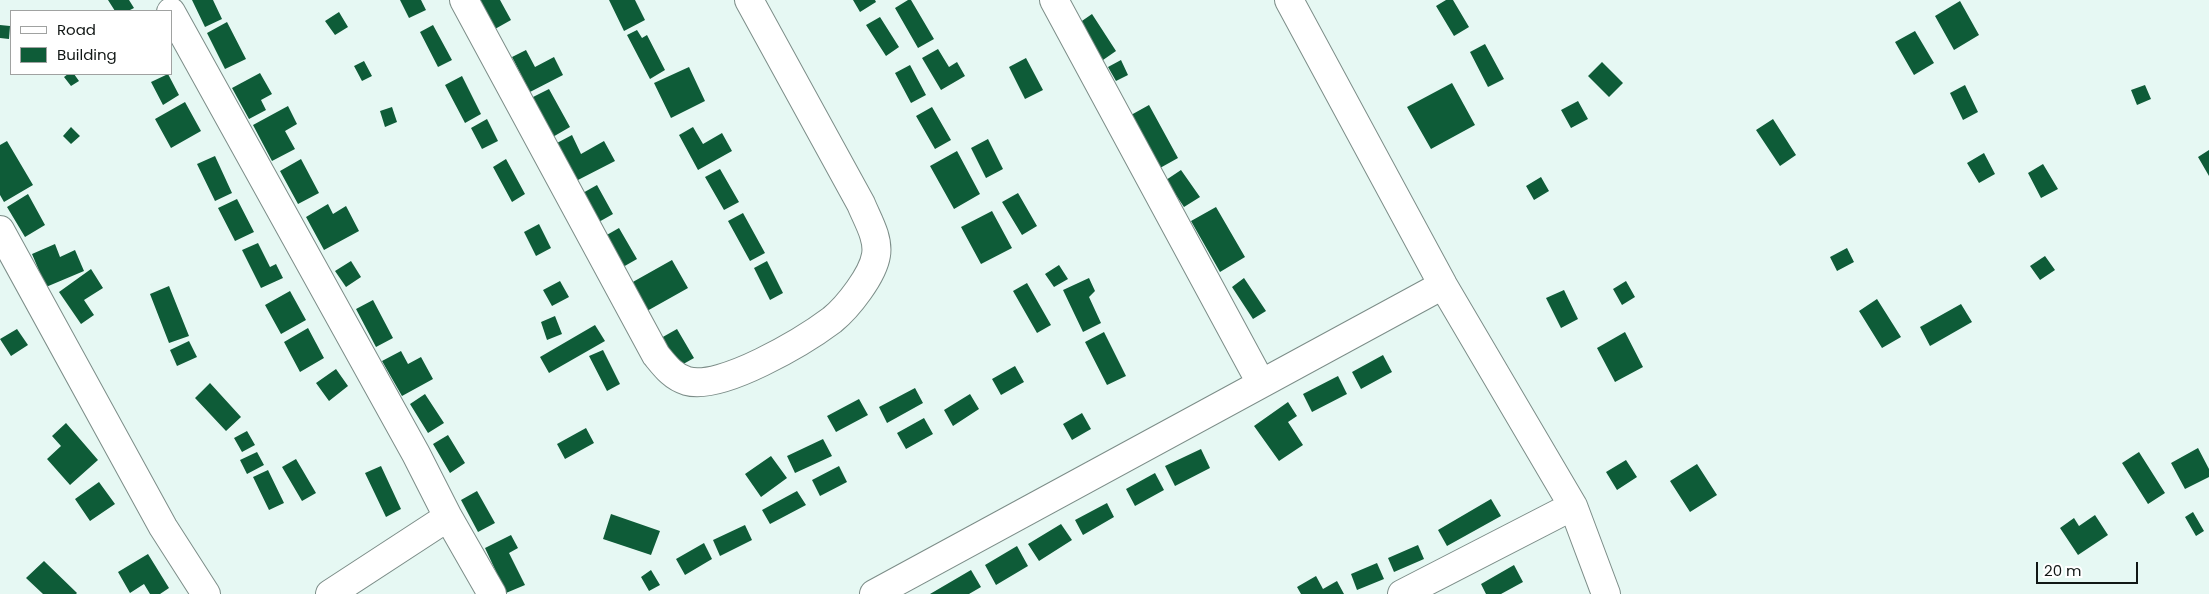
<!DOCTYPE html>
<style>
body{margin:0}
#map{position:relative;width:2209px;height:594px;overflow:hidden;background:#e6f8f3;font-family:Poppins,sans-serif}
canvas{display:block}
.legend{position:absolute;left:10px;top:10px;width:162px;height:65px;box-sizing:border-box;background:#fff;border:1px solid #a0a2a1;margin:0;padding:6px 9px;list-style:none;font-size:15px;color:#111715}
.legend li{display:flex;align-items:center;gap:10px;height:25px}
.legend b{width:25px;border:1px solid #a0a2a1}
.scale{position:absolute;left:2036px;top:562px;width:102px;height:22px;box-sizing:border-box;border:2px solid #111715;border-top:0;padding-left:6px;font-size:15px;line-height:18px;white-space:nowrap;color:#111715;-webkit-text-stroke:4px #fff;paint-order:stroke}
</style>
<div id="map">
<canvas width="2209" height="594"></canvas>
<ul class="legend">
<li><b style="height:6px;background:#fff"></b>Road</li>
<li><b style="height:14px;background:#0e5c38"></b>Building</li>
</ul>
<div class="scale">20 m</div>
</div>
<script>
const context = document.querySelector('canvas').getContext('2d');
context.lineJoin = 'round';
function paint(path, color) {
  context.fillStyle = color;
  context.fill(path, 'evenodd');
}
function stroke(path, color, width, dash) {
  context.strokeStyle = color;
  context.lineWidth = width;
  context.lineCap = dash ? 'butt' : 'round';
  context.setLineDash(dash || []);
  context.stroke(path);
}
paint(new Path2D(`
 M108 0H129L134 8 128 11H115Z
 M192 0H213L222 19 205 27Z
 M400 0H421L426 10 409 18Z
 M478 0H500L511 20 495 29Z
 M609 0H635L645 20 624 31Z
 M853 0H875L876 2 860 12Z
 M908 0H911L934 39 918 48 895 8Z
 M1446 0H1453L1469 27 1454 36 1436 6Z
 M1960 1 1979 35 1954 50 1935 16Z
 M339 12 348 27 335 35 325 21Z
 M1092 14 1116 51 1103 60 1079 23Z
 M880 17 899 47 886 56 866 25Z
 M227 22 246 59 225 69 207 33Z
 M0 25 10 26 9 39 0 38Z
 M433 25 452 60 438 67 420 32Z
 M637 30 642 38 647 35 665 70 650 79 627 35Z
 M1915 31 1934 63 1914 75 1895 42Z
 M1485 44 1504 79 1488 87 1470 52Z
 M938 49 949 67 957 62 965 76 941 90 922 58Z
 M526 50 535 67 554 57 563 75 530 92 512 57Z
 M1026 58 1043 90 1025 99 1009 67Z
 M1121 60 1128 75 1116 81 1108 67Z
 M364 61 372 76 362 81 354 66Z
 M1602 62 1623 83 1609 97 1588 76Z
 M910 65 926 95 911 103 895 73Z
 M689 67 705 101 671 118 654 83Z
 M260 73 272 94 261 100 266 110 249 119 232 88Z
 M68 74H74L79 81 71 86 64 77Z
 M168 74 179 95 163 105 151 82Z
 M462 76 481 114 465 123 445 85Z
 M1452 83 1475 125 1431 149 1407 107Z
 M1965 85 1978 112 1963 120 1950 93Z
 M2145 85 2151 99 2137 105 2131 90Z
 M549 89 570 127 551 138 529 99Z
 M1578 101 1588 119 1571 128 1561 110Z
 M185 102 201 131 171 148 155 119Z
 M1149 105 1178 158 1160 168 1131 115Z
 M288 106 297 124 285 131 295 149 272 161 253 125Z
 M392 107 397 122 385 127 380 111Z
 M932 107 951 140 935 149 916 116Z
 M487 119 498 141 482 149 471 128Z
 M1773 119 1796 155 1780 166 1756 130Z
 M71 127 80 136 71 144 63 136Z
 M693 127 703 144 722 133 732 151 698 170 679 135Z
 M572 135 581 154 604 141 615 161 576 181 557 143Z
 M988 139 1003 169 986 178 971 148Z
 M7 141 33 185 4 202 0 195V145Z
 M2209 150V176L2198 157Z
 M957 151 980 194 954 209 930 166Z
 M1984 153 1995 174 1979 183 1967 163Z
 M215 156 232 193 215 201 197 164Z
 M301 159 319 193 298 204 280 171Z
 M506 159 525 194 512 202 493 167Z
 M2043 164 2058 189 2041 198 2028 173Z
 M720 169 739 202 724 210 705 177Z
 M1181 170 1200 197 1184 207 1166 180Z
 M1541 177 1549 191 1534 200 1526 186Z
 M597 185 613 214 597 223 581 194Z
 M1018 193 1037 226 1022 235 1002 202Z
 M28 194 45 225 25 237 7 207Z
 M237 199 254 232 235 241 218 208Z
 M328 204 333 214 346 206 359 231 324 250 306 217Z
 M1216 207 1245 257 1220 272 1191 221Z
 M992 211 1012 248 981 264 961 227Z
 M743 213 765 253 750 261 728 221Z
 M539 224 551 248 536 256 524 232Z
 M619 228 637 259 623 267 605 236Z
 M258 243 270 267 276 264 283 278 261 288 242 250Z
 M55 244 60 257 75 250 84 271 46 287 32 254Z
 M1847 248 1854 262 1837 271 1830 257Z
 M2045 256 2055 270 2040 280 2030 266Z
 M672 260 688 288 647 311 631 283Z
 M351 261 361 277 346 287 335 271Z
 M767 261 783 293 770 300 754 268Z
 M1059 265 1068 279 1054 287 1045 274Z
 M91 269 103 288 84 300 94 315 81 324 59 292Z
 M1089 278 1095 291 1089 297 1101 323 1083 332 1063 290Z
 M1244 278 1266 311 1253 319 1232 287Z
 M560 281 569 297 552 306 543 290Z
 M1626 281 1635 297 1622 305 1613 289Z
 M1027 283 1051 325 1037 333 1013 291Z
 M169 286 189 336 169 343 150 294Z
 M1564 290 1578 319 1561 328 1546 298Z
 M290 291 306 320 281 334 265 305Z
 M1877 299 1901 337 1882 348 1859 311Z
 M373 300 393 338 376 347 356 309Z
 M1961 304 1972 322 1930 346 1920 327Z
 M555 316 562 334 547 340 541 322Z
 M595 325 605 341 549 373 540 357Z
 M308 328 324 358 300 372 284 342Z
 M17 329 28 345 11 356 0 339Z
 M677 329 694 358 678 367 661 338Z
 M1104 332 1126 376 1107 385 1085 342Z
 M1625 332 1643 367 1615 382 1597 348Z
 M189 341 197 357 177 366 170 350Z
 M603 350 620 384 607 391 589 356Z
 M401 351 408 364 421 357 433 379 402 396 382 361Z
 M1383 355 1392 372 1361 389 1352 372Z
 M1015 366 1024 382 1001 395 992 379Z
 M336 369 348 386 329 401 316 383Z
 M1338 376 1347 394 1312 412 1303 394Z
 M210 383 241 417 226 431 195 398Z
 M915 388 923 403 887 423 879 407Z
 M425 394 444 423 428 433 410 404Z
 M970 394 979 409 953 426 944 410Z
 M859 399 868 415 836 432 827 416Z
 M1288 402 1297 416 1288 422 1303 445 1279 461 1254 426Z
 M1082 413 1091 429 1072 440 1063 424Z
 M924 418 933 434 906 449 897 433Z
 M66 423 98 460 70 485 47 459 61 446 52 436Z
 M586 428 594 443 565 459 557 444Z
 M247 431 255 445 242 452 234 438Z
 M448 435 465 463 450 473 433 444Z
 M823 439 832 456 795 473 787 456Z
 M2198 448 2209 469V477L2185 489 2171 463Z
 M1201 449 1210 468 1175 486 1165 466Z
 M257 452 264 465 247 474 240 460Z
 M2139 452 2165 493 2148 504 2122 463Z
 M771 456 787 478 761 497 745 474Z
 M296 459 316 493 302 501 282 467Z
 M1626 460 1637 477 1617 490 1606 472Z
 M1697 464 1717 495 1690 512 1670 481Z
 M381 466 401 509 386 517 365 473Z
 M839 466 847 482 820 496 812 480Z
 M268 470 284 503 269 510 253 477Z
 M1155 473 1164 490 1135 506 1126 489Z
 M99 482 115 504 90 521 75 499Z
 M477 491 495 523 478 532 461 500Z
 M797 491 806 505 770 524 762 510Z
 M1491 499 1501 516 1447 546 1438 530Z
 M1107 503 1114 517 1083 535 1075 520Z
 M2193 512 2204 531 2196 536 2185 517Z
 M611 514 660 531 651 555 603 539Z
 M2095 515 2108 535 2078 555 2060 528 2074 518 2079 526Z
 M1061 524 1072 540 1039 561 1028 544Z
 M745 525 752 540 720 556 713 540Z
 M511 535 518 548 509 553 525 585 506 593 485 548Z
 M704 543 712 559 685 575 676 559Z
 M1418 545 1424 559 1394 572 1388 558Z
 M1017 546 1028 566 996 585 985 565Z
 M148 554 169 588 160 594H150L144 584 130 593 118 572Z
 M44 561 77 593 76 594H43L26 578Z
 M1377 563 1384 579 1357 590 1351 574Z
 M1514 565 1523 582 1501 594H1486L1481 584Z
 M651 570 660 585 649 591 641 577Z
 M971 570 981 587 969 594H930Z
 M1316 576 1323 589 1337 581 1344 594H1301L1297 587Z`), '#0e5c38');
const street = new Path2D(`
 M464 0 656 355C665 366 673 377 687 381 721 391 804 341 832 320 848 307 873 275 876 255 879 238 867 219 861 204L749 0
 M1054 0 1261 383
 M1289 0 1443 285 1573 506 1606 594
 M171 12 416 454 448 517 492 594
 M0 230 163 527 206 594
 M330 594 448 517
 M874 594 1443 285
 M1402 594 1573 506`);
stroke(street, '#7c8d88', 30);
stroke(street, '#fff', 28);
</script>
